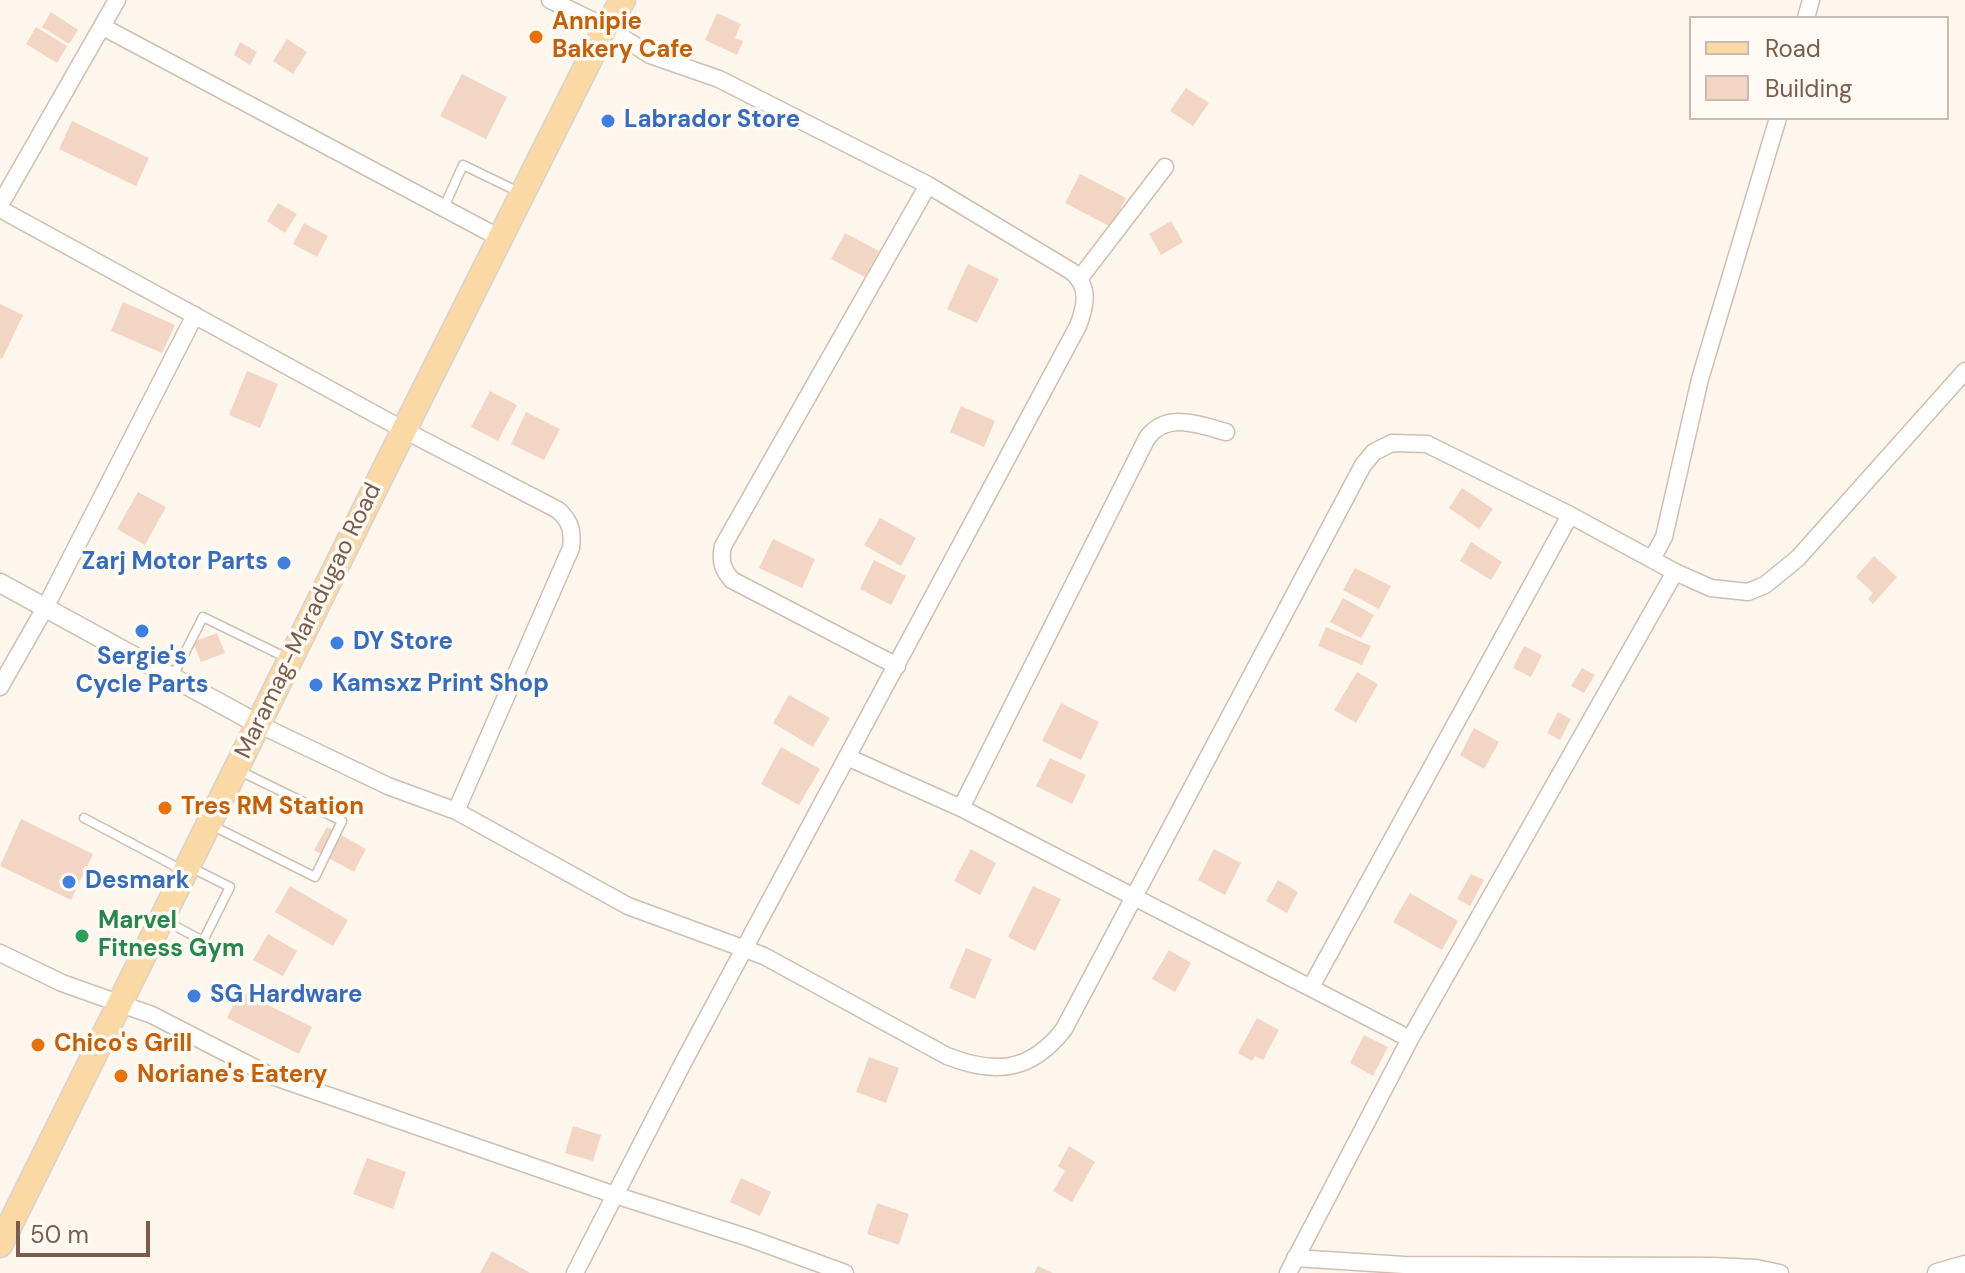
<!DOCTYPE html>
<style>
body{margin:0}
#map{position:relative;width:1965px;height:1273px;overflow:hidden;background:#fdf6ec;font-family:"DM Sans",sans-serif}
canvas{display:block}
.legend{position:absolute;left:1689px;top:16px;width:260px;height:104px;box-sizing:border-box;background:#fffaf3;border:2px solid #cabbb1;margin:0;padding:10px 14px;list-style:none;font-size:24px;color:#7a5c4d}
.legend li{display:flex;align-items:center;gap:16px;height:40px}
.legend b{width:40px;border:2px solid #cabbb1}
.scale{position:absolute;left:16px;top:1221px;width:134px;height:36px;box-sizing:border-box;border:4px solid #7a5c4d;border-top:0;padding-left:10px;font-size:24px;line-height:28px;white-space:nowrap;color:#7a5c4d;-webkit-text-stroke:6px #fffaf3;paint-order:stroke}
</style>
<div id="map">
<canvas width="1965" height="1273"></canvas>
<ul class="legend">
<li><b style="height:10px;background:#fbd9a5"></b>Road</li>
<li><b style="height:22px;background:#f3d5c3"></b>Building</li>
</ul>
<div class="scale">50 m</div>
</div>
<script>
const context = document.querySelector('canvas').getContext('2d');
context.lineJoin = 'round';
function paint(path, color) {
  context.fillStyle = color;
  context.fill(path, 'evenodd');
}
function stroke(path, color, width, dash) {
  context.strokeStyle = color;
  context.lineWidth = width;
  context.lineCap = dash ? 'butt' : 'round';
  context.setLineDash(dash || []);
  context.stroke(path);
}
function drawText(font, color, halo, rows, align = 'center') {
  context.font = font + ' "DM Sans",sans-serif';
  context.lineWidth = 7;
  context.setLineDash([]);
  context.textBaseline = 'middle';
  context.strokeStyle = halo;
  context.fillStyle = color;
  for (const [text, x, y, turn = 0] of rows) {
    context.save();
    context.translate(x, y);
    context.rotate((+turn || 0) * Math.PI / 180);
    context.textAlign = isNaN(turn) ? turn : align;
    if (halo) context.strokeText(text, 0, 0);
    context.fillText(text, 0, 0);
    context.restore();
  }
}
paint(new Path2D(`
 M51 12 78 30 69 44 42 27Z
 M717 13 741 24 735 38 743 41 737 55 705 40Z
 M36 27 67 46 57 63 26 44Z
 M287 39 307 52 293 74 273 61Z
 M240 42 257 52 250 65 234 55Z
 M462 74 507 97 486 139 440 116Z
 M1186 88 1209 103 1193 126 1170 111Z
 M72 121 149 158 136 186 59 149Z
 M1080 174 1126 198 1111 227 1065 203Z
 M278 203 297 214 285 233 267 221Z
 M1171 221 1183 242 1161 255 1149 234Z
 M304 223 328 236 317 257 293 244Z
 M845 233 879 251 865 277 831 259Z
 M968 264 999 279 977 323 947 309Z
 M123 302 175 325 162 353 111 331Z
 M0 304 23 315 2 359 0 358Z
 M247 371 278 384 260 428 229 415Z
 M490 391 517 405 498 441 471 427Z
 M961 406 995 421 984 447 950 432Z
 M526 412 560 429 544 460 511 444Z
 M1462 488 1493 509 1479 529 1449 508Z
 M138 492 166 507 145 545 117 529Z
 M880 518 916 538 901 566 864 545Z
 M773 539 815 559 802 588 759 568Z
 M1471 542 1502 562 1491 580 1460 561Z
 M1874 556 1897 577 1873 604 1868 599 1873 593 1856 577Z
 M874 560 906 576 891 605 860 589Z
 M1355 568 1391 586 1379 609 1343 590Z
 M1343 598 1374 615 1361 638 1330 622Z
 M1326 627 1371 646 1362 665 1318 646Z
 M217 633 225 653 201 662 193 642Z
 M1524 646 1542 655 1531 677 1513 668Z
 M1582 668 1595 675 1584 693 1571 686Z
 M1357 672 1378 684 1356 723 1334 710Z
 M789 695 830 718 813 747 773 723Z
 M1061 703 1099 722 1081 760 1042 741Z
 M1558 712 1571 719 1560 740 1547 733Z
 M1474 728 1499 742 1484 769 1460 755Z
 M781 747 820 769 799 805 761 784Z
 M1050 758 1086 775 1072 804 1036 786Z
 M21 819 93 854 71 900 0 866Z
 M327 827 366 849 354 872 314 850Z
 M971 849 996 863 980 895 954 881Z
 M1214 849 1241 863 1225 895 1198 880Z
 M1471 874 1484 880 1470 906 1457 899Z
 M1278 880 1298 892 1287 913 1266 901Z
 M290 886 348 920 333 946 275 912Z
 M1033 886 1061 899 1035 951 1008 937Z
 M1410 893 1458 921 1442 950 1393 922Z
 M268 934 297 951 283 976 253 960Z
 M966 948 992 959 975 999 949 988Z
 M1169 950 1191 963 1175 992 1152 979Z
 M240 991 312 1027 299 1054 227 1018Z
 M1257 1018 1279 1030 1263 1060 1255 1056 1252 1061 1238 1053Z
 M1364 1035 1388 1047 1373 1076 1350 1063Z
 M869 1057 899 1068 886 1103 856 1092Z
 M573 1126 601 1135 593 1161 565 1153Z
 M1069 1146 1095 1162 1072 1202 1053 1191 1065 1171 1058 1166Z
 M367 1158 406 1172 393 1209 353 1194Z
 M741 1178 771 1192 760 1216 730 1202Z
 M877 1203 909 1214 899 1245 867 1234Z
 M492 1251 530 1273H480Z
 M1038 1266 1053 1273H1034Z`), '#f3d5c3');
const service = new Path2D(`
 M444 207 463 165 521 193
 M173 676 203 617 289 659
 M84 818 184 871
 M213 826 315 877 342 821 240 771
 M164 920 203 941 230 887 192 868`);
const minor = new Path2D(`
 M550 0 606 27 650 55 719 79 928 185 1071 271C1090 286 1086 305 1078 326L684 1061 575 1273
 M1806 18 1811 0
 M103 27 500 238
 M0 205 117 0
 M0 209 404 430 558 510C571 522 573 531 571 548L456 811
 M1080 278 1165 167
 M1652 559 1664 537 1700 379 1778 118
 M897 666 732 580C722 569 720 560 723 546L928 185
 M0 687 45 608 195 315
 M258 724 388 786 456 811 628 906 764 956 947 1056C995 1075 1031 1072 1064 1029L1363 465 1374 452 1392 443 1427 444 1570 515 1675 572 1711 588 1748 592 1765 585 1798 558 1965 371
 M847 757 961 808 1410 1039
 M961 808 1147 438C1167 411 1199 425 1226 432
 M0 953 62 983 152 1015 269 1075 615 1195 749 1238 845 1273
 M1311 987 1570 515
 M1295 1258 1404 1265 1713 1266 1756 1268 1780 1273
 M1288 1273 1410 1039 1675 572`);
const tertiary = new Path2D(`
 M0 583 258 724
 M1937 1273 1965 1265`);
const primary = new Path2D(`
 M0 1245 404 430 606 27 623 0`);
stroke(service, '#d1beb0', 11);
stroke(minor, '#d1beb0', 19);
stroke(tertiary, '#d1beb0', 21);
stroke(primary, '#dad1cd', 27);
stroke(service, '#fff', 8);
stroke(minor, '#fff', 16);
stroke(tertiary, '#fff', 18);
stroke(primary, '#fbd9a5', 24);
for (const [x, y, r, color] of [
 [536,37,8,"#e8710a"],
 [608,121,8,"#3f7fe0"],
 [284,563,8,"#3f7fe0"],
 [142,631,8,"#3f7fe0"],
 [337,643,8,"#3f7fe0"],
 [316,685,8,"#3f7fe0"],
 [165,808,8,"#e8710a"],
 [69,882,8,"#3f7fe0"],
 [82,936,8,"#2e9e5b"],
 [194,996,8,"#3f7fe0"],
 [38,1045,8,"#e8710a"],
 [121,1076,8,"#e8710a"]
]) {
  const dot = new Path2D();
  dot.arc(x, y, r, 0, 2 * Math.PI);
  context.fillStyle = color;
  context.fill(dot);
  stroke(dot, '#fffaf3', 3);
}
drawText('bold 24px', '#c56008', '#fffaf3', [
 ["Annipie",552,23],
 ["Bakery Cafe",552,51],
 ["Tres RM Station",181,808],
 ["Chico's Grill",54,1045],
 ["Noriane's Eatery",137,1076]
], 'left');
drawText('bold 24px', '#366cbe', '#fffaf3', [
 ["Labrador Store",624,121],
 ["Zarj Motor Parts",268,563,"right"],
 ["DY Store",353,643],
 ["Sergie's",142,658,"center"],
 ["Cycle Parts",142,686,"center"],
 ["Kamsxz Print Shop",332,685],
 ["Desmark",85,882],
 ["SG Hardware",210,996]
], 'left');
drawText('24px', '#7a5c4d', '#fffaf3', [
 ["Maramag-Maradugao Road",309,621,-64]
]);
drawText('bold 24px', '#27864d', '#fffaf3', [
 ["Marvel",98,922],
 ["Fitness Gym",98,950]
], 'left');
</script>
